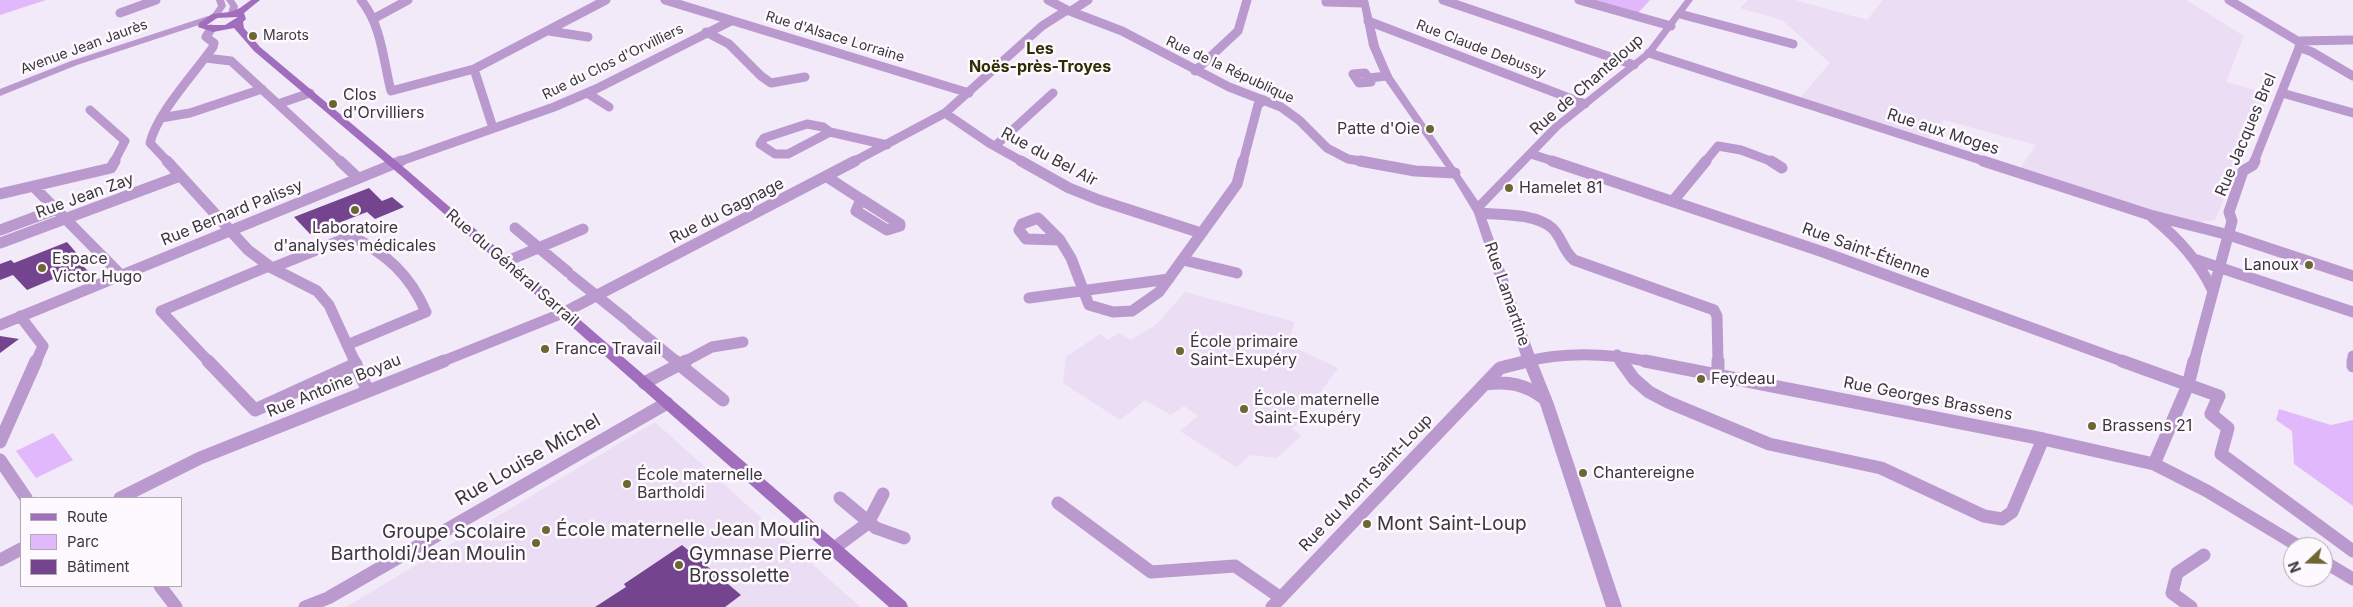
<!DOCTYPE html>
<meta charset="utf-8">
<style>
body{margin:0}
#map{position:relative;width:2353px;height:607px;overflow:hidden;background:#f2e9f9;font-family:Inter,sans-serif}
canvas{display:block}
.legend{position:absolute;left:20px;top:497px;width:162px;height:90px;box-sizing:border-box;background:#fdf9ff;border:1px solid #afabb1;margin:0;padding:6px 9px;list-style:none;font-size:15px;color:#3b373d}
.legend li{display:flex;align-items:center;gap:10px;height:25px}
.legend b{width:25px;border:1px solid #afabb1}
.north{position:absolute;left:2283px;top:537px;width:50px;height:50px;box-sizing:border-box;background:#fdf9ff;border:1px solid #afabb1;border-radius:50%;rotate:249deg;font-size:14px;font-weight:700;line-height:20px;text-align:center;color:#3b373d}
.north::after{content:'';display:block;margin:auto;width:18px;height:22px;background:#6d6633;clip-path:polygon(50% 0,100% 100%,50% 72%,0 100%)}
</style>
<div id="map">
<canvas width="2353" height="607"></canvas>
<ul class="legend">
<li><b style="height:6px;background:#a06ebd"></b>Route</li>
<li><b style="height:14px;background:#e2b8fc"></b>Parc</li>
<li><b style="height:14px;background:#75448f"></b>Bâtiment</li>
</ul>
<div class="north">N</div>
</div>
<script>
const context = document.querySelector('canvas').getContext('2d');
context.lineJoin = 'round';
function paint(path, color) {
  context.fillStyle = color;
  context.fill(path, 'evenodd');
}
function stroke(path, color, width, dash) {
  context.strokeStyle = color;
  context.lineWidth = width;
  context.lineCap = dash ? 'butt' : 'round';
  context.setLineDash(dash || []);
  context.stroke(path);
}
function drawText(font, color, halo, rows, align = 'center') {
  context.font = font + ' Inter,sans-serif';
  context.lineWidth = 5;
  context.setLineDash([]);
  context.textBaseline = 'middle';
  context.strokeStyle = halo;
  context.fillStyle = color;
  for (const [text, x, y, turn = 0] of rows) {
    context.save();
    context.translate(x, y);
    context.rotate((+turn || 0) * Math.PI / 180);
    context.textAlign = isNaN(turn) ? turn : align;
    if (halo) context.strokeText(text, 0, 0);
    context.fillText(text, 0, 0);
    context.restore();
  }
}
paint(new Path2D(`
 M1748 0H1795L1867 20 1883 0H2186L2244 36 2226 82 2269 94 2215 220 2195 223 2140 208 2019 170 2036 145 1944 120 1929 138 1800 98 1830 63 1782 20 1740 8Z
 M1185 292 1295 322 1287 344 1338 368 1317 397 1293 414 1302 420 1291 429 1302 435 1277 458 1251 455 1236 467 1180 431 1198 416 1184 406 1171 415 1145 400 1120 420 1063 383 1066 357 1100 334 1108 340 1119 333 1131 340 1157 324Z
 M655 422 860 607H346Z`), '#ebddf3');
paint(new Path2D(`
 M0 0H46L0 15Z
 M1589 0H1650L1637 14Z
 M2279 409 2331 425 2353 420V506L2294 464 2292 431 2276 420Z
 M53 433 73 460 36 478 16 451Z`), '#e2b8fc');
paint(new Path2D(`
 M369 188 382 201 392 197 404 207 375 219 367 212 310 234 294 217Z
 M67 242 86 264 82 265 88 271 69 279 65 274 27 290 13 275 0 280V264L11 260 14 263Z
 M0 336 19 339 0 353Z
 M682 545 741 595 725 607H595L626 587 624 584Z`), '#75448f');
stroke(new Path2D(`
 M361 0C382 26 383 60 391 91L474 69 606 0
 M665 0 969 93
 M1048 0 1067 10 1122 31 1229 87 1281 107 1299 120 1327 148 1348 159 1367 162
 M1326 0V2L1364 3
 M1443 0 1634 65
 M1579 0 1671 26
 M2229 0 2301 43 2254 162
 M1071 11 1088 0
 M120 13 156 0
 M1680 14 1793 44
 M373 19 408 0
 M1368 21 1585 104
 M549 31 588 37
 M706 32 729 44 761 76 771 83 805 77
 M2298 41 2353 40
 M2299 47 2312 52 2353 76
 M1649 53 1987 162
 M206 58 231 61 341 162
 M474 69 493 128
 M1195 71 1238 31 1247 0
 M1365 73 1371 82 1359 83 1353 74Z
 M1369 78 1387 76
 M587 93 609 107
 M2282 93 2353 113
 M278 104 310 93
 M90 110 125 141 114 162
 M945 113 989 143 1023 162
 M161 118 190 113 262 89
 M807 124 823 127 830 132 788 154H775L760 144 764 138Z
 M830 132 887 145
 M995 146 1053 93
 M1531 154 1556 162
 M168 162 150 143C157 113 195 73 213 47L214 43 206 37 211 29
 M398 162 554 107 596 89 731 21
 M853 162 945 113 1042 26 1067 10
 M1243 162 1258 105 1264 100
 M1705 162 1718 146 1741 150 1773 162`), '#ba99ce', 9);
stroke(new Path2D(`
 M167 161 248 250 272 268 317 291 329 305 355 362
 M340 161 358 178
 M1021 161 1069 188 1099 200 1201 233
 M1360 161 1415 171 1455 173
 M1552 161 1823 252 2125 362
 M1771 161 1782 168
 M1983 161 2150 215 2229 235 2353 276
 M827 177 861 199
 M34 187 121 275
 M0 194 111 168 115 161
 M861 199 900 224V226L887 230 856 211Z
 M1673 201 1706 161
 M1480 213C1501 215 1535 213 1552 228 1562 237 1563 251 1574 260L1714 310 1717 316 1718 362
 M1038 218 1060 240 1026 239 1019 230 1022 224Z
 M2153 218C2178 238 2198 260 2212 289
 M515 228 568 272
 M0 230 57 209
 M1060 240 1071 258 1089 305 1113 312 1132 311 1159 292 1237 184 1243 161
 M0 243 180 176
 M1183 260 1237 273
 M2197 260 2353 312
 M505 262 583 229
 M272 268 351 236C387 254 410 275 426 312L347 345
 M572 276 628 321
 M1029 298 1169 279
 M20 316 43 346 36 362
 M631 324 677 362
 M0 325 401 161
 M1617 355 1622 362
 M2353 356V362
 M209 362 161 311 269 266
 M441 362 563 313 855 161
 M684 362 712 347 743 342
 M1523 362C1567 351 1608 353 1651 362
 M2194 362 2232 221 2229 212 2243 171 2253 165 2255 161`), '#ba99ce', 11);
stroke(new Path2D(`
 M208 361 255 410 356 364
 M354 361 368 391
 M675 361 723 400
 M1621 361 1634 379 1649 392 1668 402 1769 444 1881 468 1984 516 2002 519 2012 512 2043 439
 M1645 361 2043 439 2154 464 2207 491 2300 547
 M1718 361V375
 M2122 361 2219 396 2211 414 2228 428 2221 454 2353 551
 M2353 361V366
 M644 383 686 361
 M1485 384C1509 381 1525 384 1545 399
 M0 442 36 361
 M0 460 26 498
 M2154 464 2188 385 2194 361
 M120 498 200 458 444 361
 M840 498 876 528 904 538
 M1058 503 1151 572 1235 566 1281 598
 M833 549 868 523 883 494
 M0 560 21 549
 M2323 561 2353 579
 M160 586 176 607
 M305 607 328 598 667 403
 M1272 607 1500 368 1528 361
 M2191 607 2172 593 2177 573 2204 555`), '#ba99ce', 13);
paint(new Path2D(`
 M216 0H224L226 6 218 18 215 19 211 16 218 6Z
 M226 0H234L238 6 235 16 228 14 230 6Z
 M1360 0H1368L1379 46 1392 76 1478 201 1552 125 1646 51 1685 0H1693L1652 55 1560 129 1483 209 1536 359 1554 404 1622 607H1606L1540 404 1522 359 1474 213 1450 173 1382 76 1369 46Z
 M208 16 211 17V21L77 65 0 96V89L71 61Z`), '#ba99ce');
paint(new Path2D(`
 M251 0H260L244 13 246 19 243 22 244 28 260 47 407 170 906 602 908 607H889L399 174 254 51 234 28 213 32 198 27 199 23 212 14 230 12 240 8ZM238 17 225 25H207L217 18Z`), '#a06ebd');
for (const [x, y, r, color] of [
 [253,36,5,"#6d6633"],
 [333,104,5,"#6d6633"],
 [1430,129,5,"#6d6633"],
 [1509,188,5,"#6d6633"],
 [355,210,5,"#6d6633"],
 [2309,265,5,"#6d6633"],
 [42,268,5,"#6d6633"],
 [545,349,5,"#6d6633"],
 [1180,351,5,"#6d6633"],
 [1701,379,5,"#6d6633"],
 [1244,409,5,"#6d6633"],
 [2092,426,5,"#6d6633"],
 [1583,473,5,"#6d6633"],
 [627,484,5,"#6d6633"],
 [1367,524,5,"#6d6633"],
 [546,530,5,"#6d6633"],
 [536,543,5,"#6d6633"],
 [679,565,5,"#6d6633"]
]) {
  const dot = new Path2D();
  dot.arc(x, y, r, 0, 2 * Math.PI);
  context.fillStyle = color;
  context.fill(dot);
  stroke(dot, '#fdf9ff', 2);
}
drawText('14px', '#3b373d', '#fdf9ff', [
 ["Marots",263,36]
], 'left');
drawText('14px', '#3b373d', '#fdf9ff', [
 ["Rue d'Alsace Lorraine",835,37,17],
 ["Avenue Jean Jaurès",84,47,-20],
 ["Rue Claude Debussy",1481,49,21],
 ["Rue du Clos d'Orvilliers",613,62,-26],
 ["Rue de la République",1230,70,25]
]);
drawText('bold 16px', '#302b00', '#fdf9ff', [
 ["Les",1040,49],
 ["Noës-près-Troyes",1040,67]
]);
drawText('16px', '#3b373d', '#fdf9ff', [
 ["Rue de Chanteloup",1587,85,-41],
 ["Rue aux Moges",1943,132,18],
 ["Rue Jacques Brel",2246,135,-67],
 ["Rue du Bel Air",1049,157,28],
 ["Rue Jean Zay",85,196,-20],
 ["Rue du Gagnage",727,211,-27],
 ["Rue Bernard Palissy",232,213,-22],
 ["Rue Saint-Étienne",1866,251,20],
 ["Rue du Général Sarrail",512,268,41],
 ["Rue Lamartine",1507,294,71],
 ["Rue Antoine Boyau",334,386,-22],
 ["Rue Georges Brassens",1928,399,11],
 ["Rue du Mont Saint-Loup",1366,483,-46]
]);
drawText('16px', '#3b373d', '#fdf9ff', [
 ["Clos",343,95],
 ["d'Orvilliers",343,113],
 ["Patte d'Oie",1420,129,"right"],
 ["Hamelet 81",1519,188],
 ["Laboratoire",355,228,"center"],
 ["d'analyses médicales",355,246,"center"],
 ["Espace",52,259],
 ["Victor Hugo",52,277],
 ["Lanoux",2299,265,"right"],
 ["École primaire",1190,342],
 ["Saint-Exupéry",1190,360],
 ["France Travail",555,349],
 ["Feydeau",1711,379],
 ["École maternelle",1254,400],
 ["Saint-Exupéry",1254,418],
 ["Brassens 21",2102,426],
 ["Chantereigne",1593,473],
 ["École maternelle",637,475],
 ["Bartholdi",637,493]
], 'left');
drawText('19px', '#3b373d', '#fdf9ff', [
 ["Rue Louise Michel",528,460,-30]
]);
drawText('19px', '#3b373d', '#fdf9ff', [
 ["Mont Saint-Loup",1377,524],
 ["École maternelle Jean Moulin",556,530],
 ["Groupe Scolaire",526,532,"right"],
 ["Bartholdi/Jean Moulin",526,554,"right"],
 ["Gymnase Pierre",689,554],
 ["Brossolette",689,576]
], 'left');
</script>
